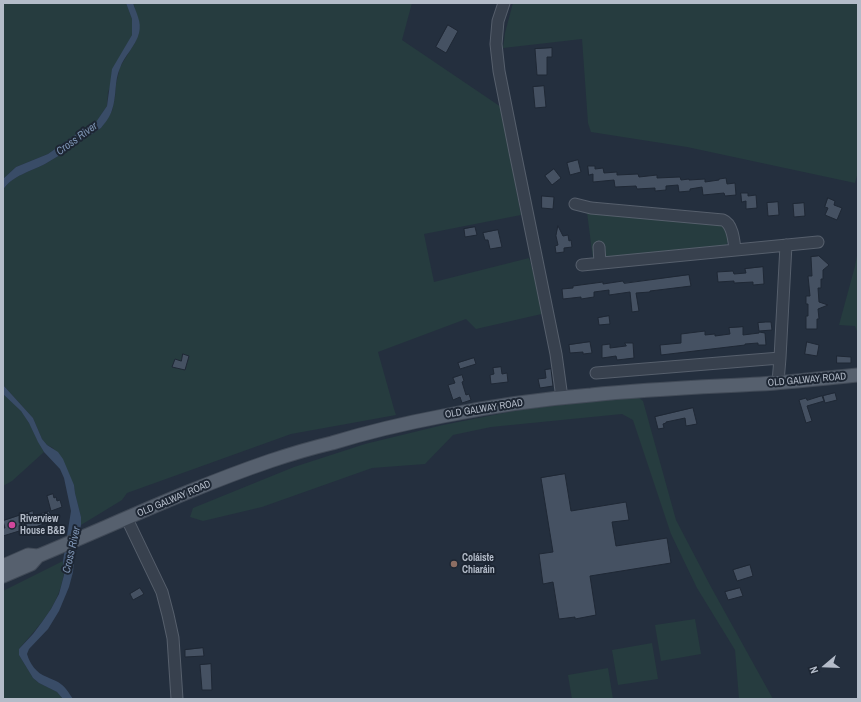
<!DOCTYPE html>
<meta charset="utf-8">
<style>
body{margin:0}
#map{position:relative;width:861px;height:702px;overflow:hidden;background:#242f3e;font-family:"Archivo Narrow",sans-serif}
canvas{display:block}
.frame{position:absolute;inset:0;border:4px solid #b4bcc9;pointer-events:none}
.north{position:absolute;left:805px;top:646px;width:40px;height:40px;-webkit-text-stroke:3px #1d2633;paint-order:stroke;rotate:251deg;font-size:11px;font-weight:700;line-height:16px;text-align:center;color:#b4bcc9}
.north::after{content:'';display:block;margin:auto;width:14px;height:18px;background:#b4bcc9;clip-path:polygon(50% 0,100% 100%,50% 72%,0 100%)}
</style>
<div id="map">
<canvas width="861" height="702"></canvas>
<div class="frame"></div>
<div class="north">N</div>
</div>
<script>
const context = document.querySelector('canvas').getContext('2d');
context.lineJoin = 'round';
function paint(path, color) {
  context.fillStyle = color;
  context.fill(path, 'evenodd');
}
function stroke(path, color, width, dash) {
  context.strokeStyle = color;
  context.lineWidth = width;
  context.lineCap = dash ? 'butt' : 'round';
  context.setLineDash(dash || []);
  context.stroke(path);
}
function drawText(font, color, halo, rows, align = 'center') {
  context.font = font + ' "Archivo Narrow",sans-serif';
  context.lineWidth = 4;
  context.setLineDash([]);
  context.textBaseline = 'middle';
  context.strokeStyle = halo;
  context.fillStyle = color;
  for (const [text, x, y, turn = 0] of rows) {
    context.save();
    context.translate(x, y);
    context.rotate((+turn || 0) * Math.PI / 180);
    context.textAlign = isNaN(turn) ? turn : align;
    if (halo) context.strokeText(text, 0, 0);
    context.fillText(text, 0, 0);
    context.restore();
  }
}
paint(new Path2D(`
 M3 3H126L132 19V35L108 92 107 106 96 122 72 137 48 154 16 167 3 179Z
 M133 3H412L402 40 501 107 521 215 424 234 434 282 529 258 546 313 476 329 466 319 378 352 394 409 396 415 291 434 127 493 122 500 81 525V517L75 493 74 485 53 448 47 445 42 439 33 418 3 385V190C11 176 32 171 45 164 64 153 82 140 101 128L112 111 115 97 116 84 120 67 136 41 135 8Z
 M513 3H858V172L855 183 687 147 591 132 588 123 582 39 503 48 505 33Z
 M587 212 726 225C729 238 732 240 722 249L610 260 606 257 604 252 596 258 593 259Z
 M858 250V334L855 326 839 325 855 266Z
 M3 394C9 400 16 405 21 411 31 423 36 439 44 452L12 481 3 486Z
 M637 396 643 401 676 520 711 587 773 699H739L735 650 697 588 671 534 633 420 622 414 491 427 453 435 425 464 372 468 262 507 203 521 190 517 193 508 294 467 365 444 443 425 519 410Z
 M63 561C63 566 64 570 64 574 63 578 62 582 61 586 54 611 36 629 19 649V655L33 678 39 683 57 692 63 699H3V591Z
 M695 619 701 654 661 661 655 625Z
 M652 643 658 679 618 685 612 650Z
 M608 668 613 699H572L568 675Z`), '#263c3f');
paint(new Path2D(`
 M126 3H133C136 13 142 22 139 33 136 46 124 56 120 68 114 81 117 96 112 110 110 117 105 123 101 128 82 140 64 153 45 164 32 171 11 176 3 190V179L16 167 48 154 72 137 96 122 107 106 112 69 132 35V19Z
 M3 385 33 418 42 439 47 445 58 452 63 459 74 485 75 493 81 517V525L74 560 73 572 69 587 59 611 48 629 29 649 27 654C30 664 36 673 47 677 50 679 55 680 58 682 65 686 69 693 73 699H63L57 692 39 683 33 678 19 655V649L33 634 42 622 51 609 59 594 64 575 63 561 71 511 64 478 60 469 44 452 38 442 29 423 21 411 3 394Z`), '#394c67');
const building = new Path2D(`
 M448 25 458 31 446 53 436 47Z
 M552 48V57H547V75H537L535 49Z
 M544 86 546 107 535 108 533 87Z
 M578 160 581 172 570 175 567 163Z
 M588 166H595V169L603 168 604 173 617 172V175L638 174 639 177 657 175V178L680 177 681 180 689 179V180L705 179V182L719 180V179L726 178 727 184 735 183 736 195 725 196 724 193 703 195 702 187 690 189V191L679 192 678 185 666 186V190L655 191V188L637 189 636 186 615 187 614 180 593 182V174L589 175Z
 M554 169 561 178 552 185 545 176Z
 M741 193H748V196L756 195 757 208 746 209V201L742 202Z
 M542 196 554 197 553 209 542 208Z
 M828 198 835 201 834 205 842 208 837 220 825 215 828 208 825 207Z
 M778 202 779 215 768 216 767 203Z
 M804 203 805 216 794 217 793 204Z
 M558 226 563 236 568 235 569 241 571 240 572 247 564 248V252L556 253 555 246 558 245 556 236Z
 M475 227 477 235 465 237 464 229Z
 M498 230 502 247 490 249 488 240H485L483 233Z
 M819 256 829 265 823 270V279H821V288H818L819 302 828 305 818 309 819 319H817V329H806V316H808V304H806V296H810L808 276H812L811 257Z
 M763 267 764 284 753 285V282L734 283V281L718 282 717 272 733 271 734 274 746 273 745 269Z
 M689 275 691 286 650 291V292L636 293 639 311 632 312 630 292 609 295V290L594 292V297L581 299V297L563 299 562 289 573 288V286L603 282V284L623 281 624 283Z
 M609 316 610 324 599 325 598 318Z
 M766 322H771L772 330 759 331 758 323Z
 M743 327V335L759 333V332L765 333 766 345H758V343L745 344V345L661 355 660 345 681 343V334L705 331V335L715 334V336L730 334 729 328Z
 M590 342 592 353 583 354V352L570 353 569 345Z
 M807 342 819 345 817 356 805 354Z
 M625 343H633L634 358 617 360 616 356 602 358V345L610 344V348L626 346Z
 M183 354 189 356 185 370 172 367 175 359 181 361Z
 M837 356 851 357V363H837Z
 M474 358 476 364 460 369 458 363Z
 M501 367 502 374 507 373 508 382 491 384 490 375 494 374 493 368Z
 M551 369 553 386 540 388 538 379 546 378 545 370Z
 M462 375 464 381 462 382 466 395 469 394 471 400 462 403 460 397 453 400 448 385 455 383 453 378Z
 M835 393 837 400 825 403 823 396Z
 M822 396 824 401 807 406 812 421 806 423 799 400 806 398 807 400Z
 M693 408 697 424 686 426 685 418 666 422V423L663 424 664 428 658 429 655 417Z
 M565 474 571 511 626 502 629 520 612 522 616 546 667 538 671 563 590 576 596 615 575 619V617L559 619 553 582 543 584 539 554 553 552 541 478Z
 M53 494 54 498 56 497 57 501 60 500 62 507 51 511 47 496Z
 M33 511 34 516 49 511 53 521 32 528V527L3 536V528H5L3 521Z
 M750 565 753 576 737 581 733 570Z
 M140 588 144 594 133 600 130 594Z
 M740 588 743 596 728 600 725 592Z
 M203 648 204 656 185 657V650Z
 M211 664 212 690H202L200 665Z`);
paint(building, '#455162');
stroke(building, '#1f2835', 1);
const minor = new Path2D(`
 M504 3 498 21 496 44 499 71 515 152 556 354 562 398
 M575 204 591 208 723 220C733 224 734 241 735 250
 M599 247 600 263
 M582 265 818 242
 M780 358 786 245
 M596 373 780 358 778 382
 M127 519 162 592 168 615 173 638 177 699`);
const major = new Path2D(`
 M3 566 28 555 38 556C115 524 191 488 270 461 291 454 311 448 332 443 368 432 406 423 443 416 492 406 541 399 591 395 647 389 704 387 760 384 793 382 826 378 858 375
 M3 576 31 564 38 556`);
stroke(minor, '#565f6c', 13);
stroke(major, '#414a57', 15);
stroke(minor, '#38414e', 11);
stroke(major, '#56606e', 13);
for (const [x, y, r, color] of [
 [12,525,4,"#d1479c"],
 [454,564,4,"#8d6e63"]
]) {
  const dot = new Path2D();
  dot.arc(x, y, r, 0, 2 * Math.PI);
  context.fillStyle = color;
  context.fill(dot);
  stroke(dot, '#1d2633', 1.5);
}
drawText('10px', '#b4bcc9', '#1d2633', [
 ["OLD GALWAY ROAD",807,380,-5],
 ["OLD GALWAY ROAD",484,409,-9],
 ["OLD GALWAY ROAD",174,499,-23]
]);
drawText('bold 10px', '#b4bcc9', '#1d2633', [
 ["Riverview",20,519],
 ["House B&B",20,531],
 ["Coláiste",462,558],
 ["Chiaráin",462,570]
], 'left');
drawText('italic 11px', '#7c92b1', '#1d2633', [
 ["Cross River",77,139,-36],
 ["Cross River",72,550,-77]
]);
</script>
